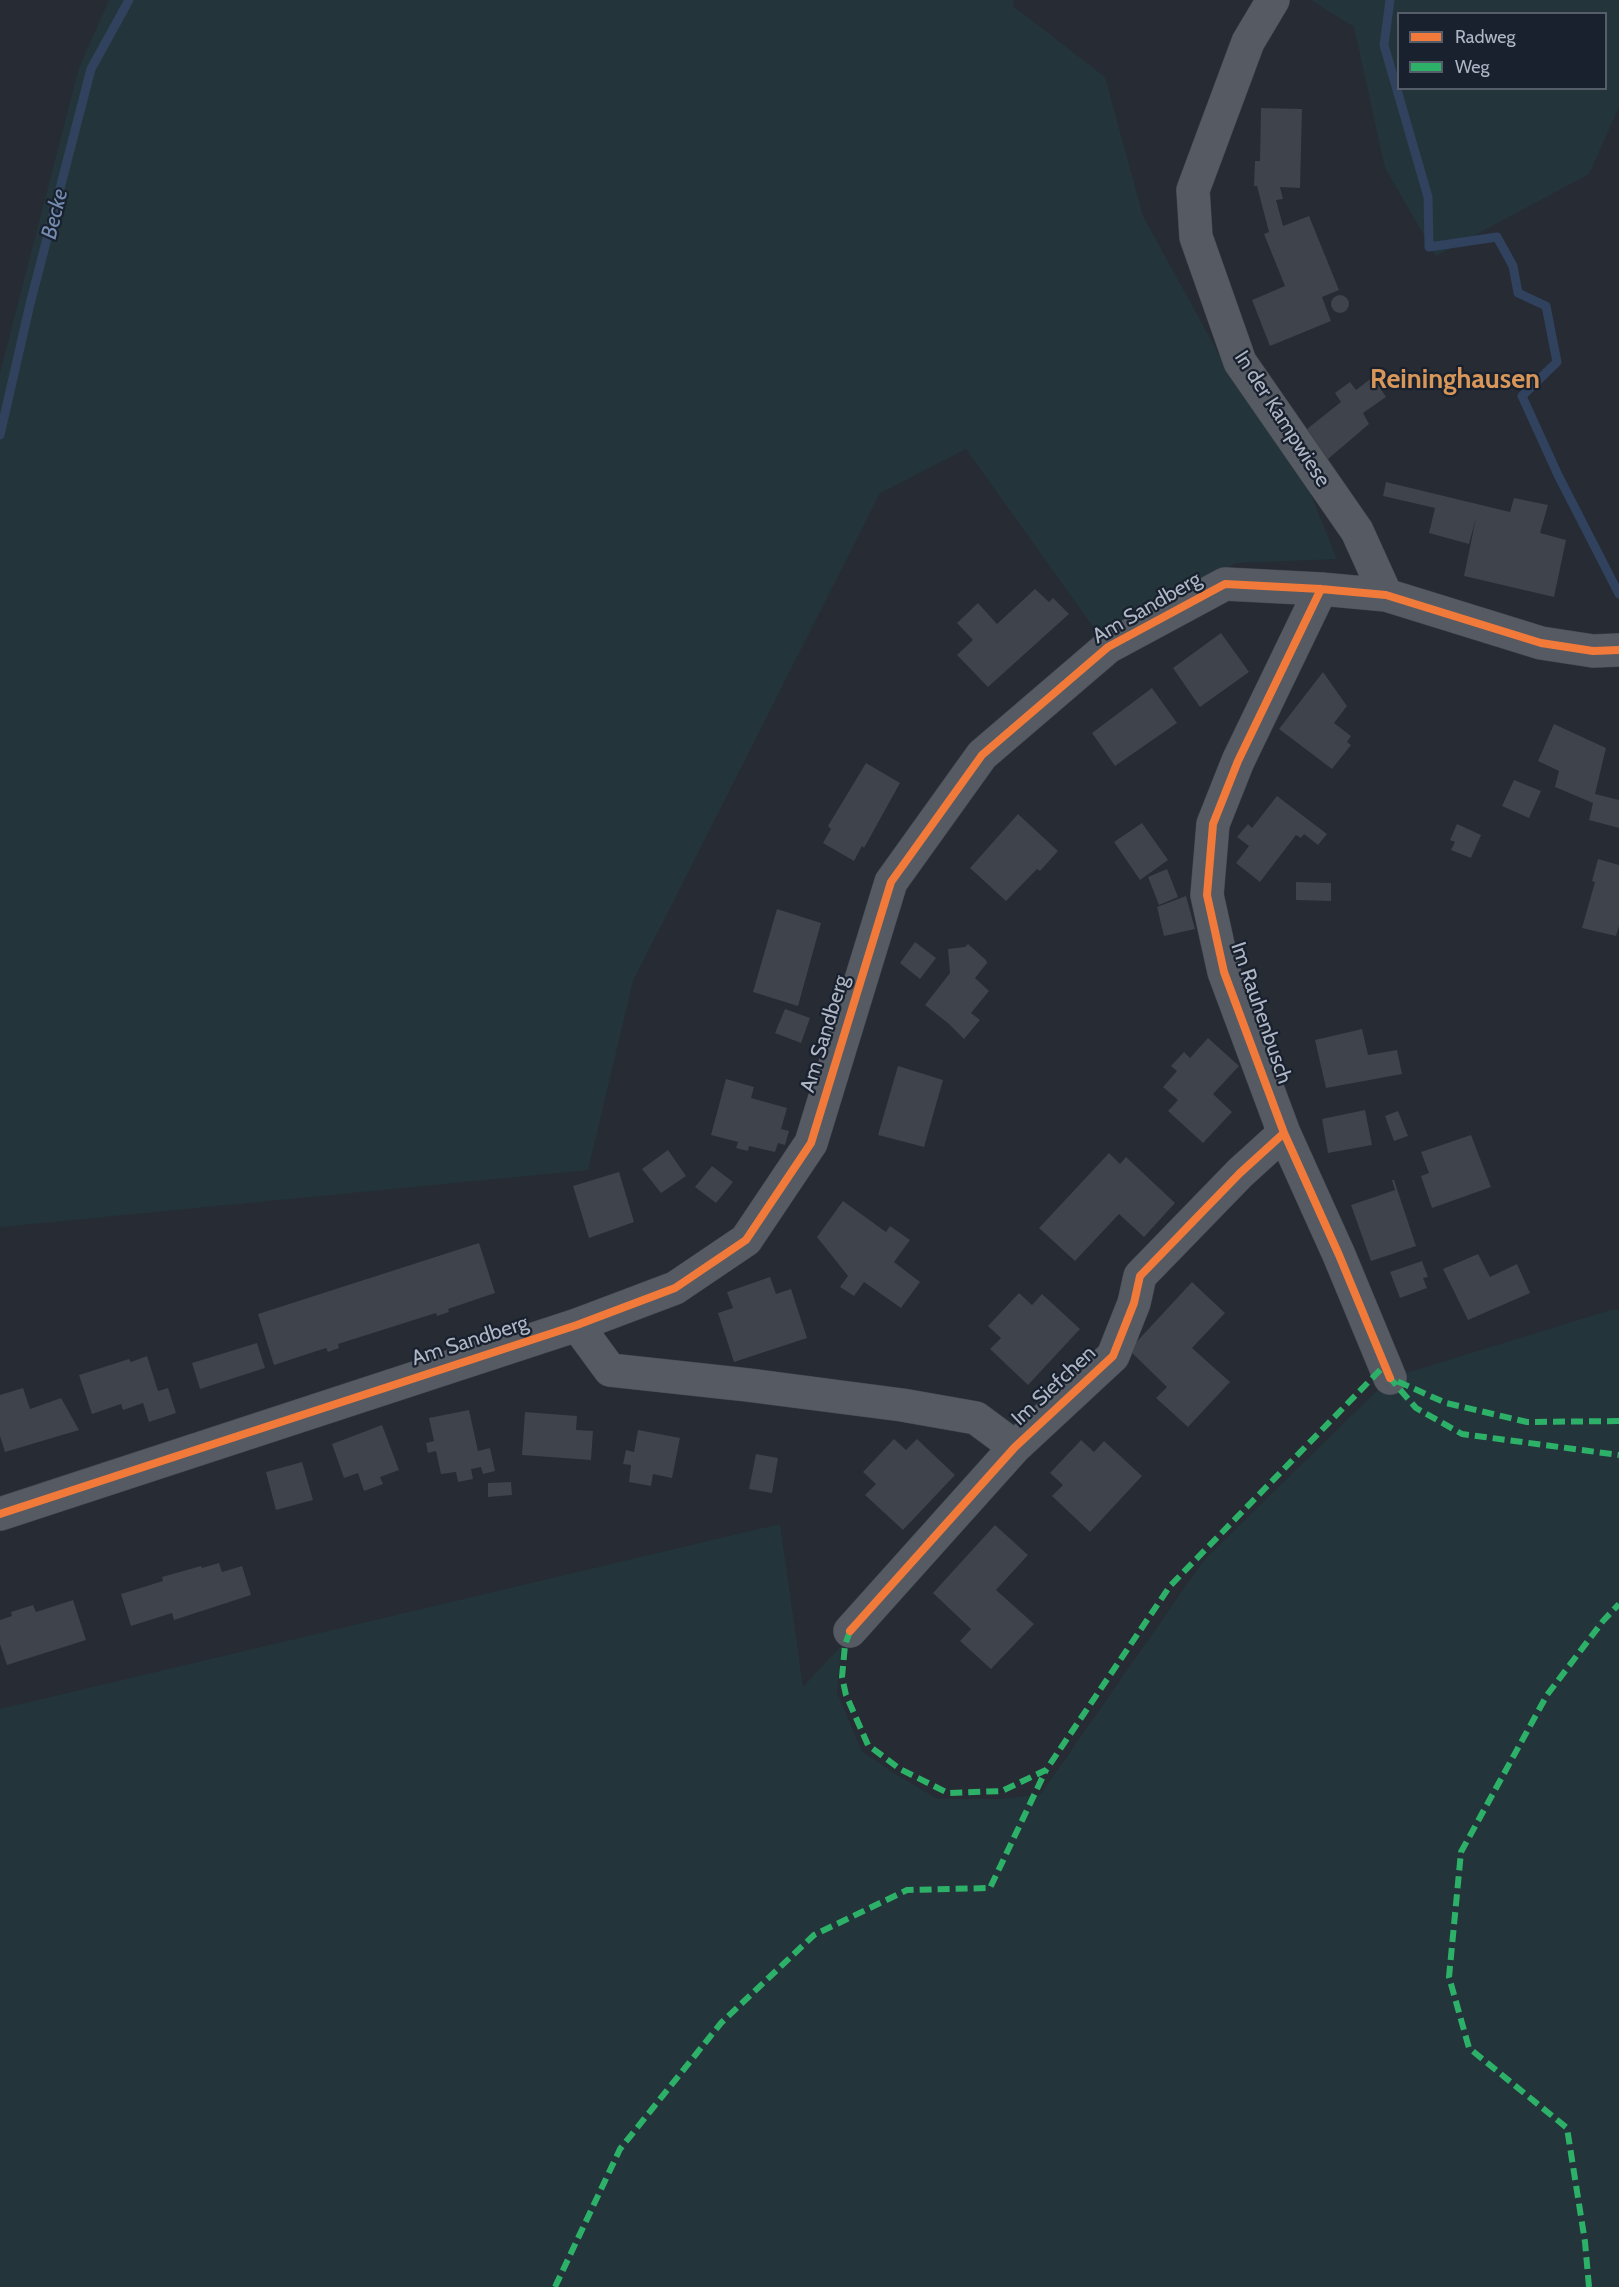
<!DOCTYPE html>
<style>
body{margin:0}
#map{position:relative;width:1619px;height:2287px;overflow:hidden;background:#262b34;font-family:Cabin,sans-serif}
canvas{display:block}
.legend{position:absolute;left:1397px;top:12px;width:210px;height:78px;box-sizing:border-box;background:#19212e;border:2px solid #555d6b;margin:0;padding:8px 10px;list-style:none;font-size:18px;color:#aeb6c6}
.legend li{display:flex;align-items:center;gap:12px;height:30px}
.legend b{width:30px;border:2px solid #555d6b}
</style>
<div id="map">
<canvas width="1619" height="2287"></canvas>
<ul class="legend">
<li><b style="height:8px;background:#f17a3a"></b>Radweg</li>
<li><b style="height:8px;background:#2db169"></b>Weg</li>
</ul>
</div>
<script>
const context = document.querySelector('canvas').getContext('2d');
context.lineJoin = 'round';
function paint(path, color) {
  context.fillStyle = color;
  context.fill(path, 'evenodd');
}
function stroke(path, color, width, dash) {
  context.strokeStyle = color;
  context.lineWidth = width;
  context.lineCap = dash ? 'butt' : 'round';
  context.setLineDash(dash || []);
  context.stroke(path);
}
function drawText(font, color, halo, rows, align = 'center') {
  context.font = font + ' Cabin,sans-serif';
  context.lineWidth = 4.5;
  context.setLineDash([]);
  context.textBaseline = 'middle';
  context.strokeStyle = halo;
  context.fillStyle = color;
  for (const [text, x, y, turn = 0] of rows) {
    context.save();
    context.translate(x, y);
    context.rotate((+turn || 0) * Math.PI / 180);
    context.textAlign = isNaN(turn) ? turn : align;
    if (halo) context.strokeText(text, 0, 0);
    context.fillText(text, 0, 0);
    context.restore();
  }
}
paint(new Path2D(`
 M109 0H1014L1013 6 1105 77 1143 216 1222 360 1306 483 1337 559 1236 563 1099 635 966 449 880 493 633 981 588 1170 0 1227V373L79 68Z
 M1311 0H1619V107L1589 174 1436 256 1385 168 1354 27ZM1398 14H1606V88H1398Z
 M1611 1310H1619V2287H0V1709L780 1524 803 1687 841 1646 837 1693 862 1751 895 1774 938 1799H1001L1040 1795 1204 1560 1390 1378Z`), '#23353a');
stroke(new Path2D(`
 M1390 0 1384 45 1428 197 1429 247 1497 237 1513 266 1518 293 1546 306 1557 362 1522 396 1558 475 1619 594
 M0 435 30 304 91 69 129 0`), '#31425e', 9);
paint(new Path2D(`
 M1261 108 1302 109 1300 188 1280 187 1283 199 1276 200 1283 226 1309 216 1339 290 1322 297 1331 321 1270 346 1252 300 1285 286 1264 234 1269 232 1257 186H1254L1255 161H1260Z
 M1331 304a9 9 0 1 1 18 0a9 9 0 1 1-18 0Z
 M1373 377 1386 397 1363 413 1369 424 1328 459 1307 429 1341 402 1335 393 1350 382 1356 390Z
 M1386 482 1510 512 1514 498 1548 505 1540 533 1566 540 1554 597 1464 576 1476 518 1469 544 1429 533 1435 508 1383 496Z
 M1035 589 1049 602 1053 598 1069 614 988 687 957 655 973 640 957 623 978 603 997 624Z
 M1221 633 1249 672 1200 707 1173 668Z
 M1323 672 1347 706 1334 723 1351 736 1347 742 1351 745 1332 769 1279 729Z
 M1152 688 1177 723 1115 766 1092 733Z
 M1554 724 1606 748 1595 794 1619 800V828L1589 820 1593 803 1555 787 1559 771 1538 761Z
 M866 763 900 783 864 848 862 846 854 861 823 843 831 829 828 826Z
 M1514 780 1541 791 1529 818 1502 806Z
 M1277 796 1327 834 1318 845 1304 834 1301 838 1296 835 1260 882 1236 863 1249 846 1237 837 1248 824 1252 828Z
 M1018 814 1058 851 1040 871 1037 869 1006 901 970 868Z
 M1142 823 1168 860 1140 880 1114 842Z
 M1457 824 1481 835 1471 858 1451 850 1455 842 1450 840Z
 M1598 859 1619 865V926L1616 936 1582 928 1595 882 1592 881Z
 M1167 869 1178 897 1159 905 1148 877Z
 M1296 882 1331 883V901L1296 900Z
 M1186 896 1195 929 1164 936 1157 907Z
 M777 909 821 923 798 1006 753 992Z
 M915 942 936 958 920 979 900 963Z
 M968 944 986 960 987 963 975 978 989 991 971 1013 980 1020 964 1039 949 1024 925 1005 950 973 948 949 965 947Z
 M785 1009 810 1018 801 1043 775 1033Z
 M1362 1029 1368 1055 1397 1050 1402 1074 1326 1088 1315 1040Z
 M1208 1038 1239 1066 1213 1094 1232 1112 1203 1143 1168 1111 1178 1100 1163 1087 1177 1071 1171 1066 1184 1052 1190 1058Z
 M898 1066 943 1080 924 1147 878 1135Z
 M726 1079 754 1087 751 1098 787 1108 781 1129 789 1131 785 1145 778 1143 775 1152 749 1146 748 1151 736 1148 738 1142 711 1135Z
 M1365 1110 1372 1145 1328 1153 1322 1119Z
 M1398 1111 1408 1136 1394 1141 1385 1116Z
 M1471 1135 1491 1187 1432 1208 1421 1176 1429 1173 1421 1152Z
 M668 1150 686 1176 661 1193 642 1169Z
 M1109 1153 1120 1164 1126 1157 1175 1203 1144 1237 1119 1214 1075 1261 1039 1228Z
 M712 1166 733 1182 716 1203 695 1187Z
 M619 1172 634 1222 589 1238 573 1186Z
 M1392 1180H1394L1416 1246 1371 1261 1351 1205 1395 1190Z
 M843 1201 886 1232 890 1226 910 1240 894 1262 920 1282 901 1308 864 1282 854 1296 840 1287 848 1276 817 1237Z
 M479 1243 495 1293 448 1309 449 1312 437 1316 436 1313 338 1344 339 1348 328 1352 326 1348 274 1365 258 1314Z
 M1478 1254 1490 1277 1517 1264 1530 1293 1468 1320 1443 1269Z
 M1422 1261 1428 1277 1423 1278 1427 1288 1400 1298 1390 1272Z
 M770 1277 776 1294 791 1289 807 1338 734 1362 718 1313 733 1308 727 1292Z
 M1192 1282 1225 1313 1192 1348 1230 1382 1188 1427 1156 1398 1167 1387 1129 1350Z
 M1019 1293 1032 1305 1042 1294 1080 1329 1028 1385 990 1349 1001 1338 988 1326Z
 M257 1343 265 1368 200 1389 192 1363Z
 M147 1356 158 1391 168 1388 176 1413 149 1422 143 1403 123 1410 121 1404 92 1414 79 1375 129 1359 131 1362Z
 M23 1388 30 1409 61 1398 79 1430 5 1452 0 1436V1395Z
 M469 1410 478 1451 490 1448 495 1471 483 1474 481 1467 471 1469 473 1479 458 1482 456 1472 441 1474 436 1451 428 1453 426 1443 434 1441 429 1418Z
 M525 1412 577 1416 576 1430 593 1431 591 1460 522 1455Z
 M382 1425 399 1470 380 1477 383 1484 364 1491 358 1473 344 1478 332 1444Z
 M638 1430 680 1438 672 1478 653 1474 651 1486 629 1482 631 1465 623 1464 626 1450 634 1452Z
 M894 1439 906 1450 917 1439 955 1475 903 1530 865 1495 876 1484 863 1472Z
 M1081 1440 1094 1452 1104 1441 1142 1476 1090 1532 1052 1496 1063 1485 1050 1473Z
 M756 1454 778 1458 772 1493 749 1489Z
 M302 1462 313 1500 276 1510 266 1472Z
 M511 1482 512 1495 488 1497V1483Z
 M995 1525 1028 1555 996 1590 1034 1624 991 1669 960 1641 971 1629 933 1593Z
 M219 1563 222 1572 242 1566 251 1595 174 1620 172 1613 131 1626 121 1594 163 1581 162 1577 201 1566 202 1568Z
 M73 1600 86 1640 7 1665 0 1644V1620L12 1616 11 1612 33 1605 36 1612Z`), '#3f434b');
const minor = new Path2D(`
 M1273 0 1248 42 1193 190 1196 237 1240 362 1357 531 1386 595
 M1321 589 1238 761 1213 824 1207 895 1224 972 1262 1074 1284 1133 1339 1255 1390 1378
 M577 1325 610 1370 748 1385 902 1405 976 1418 1015 1447
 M0 1514 577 1325 675 1288 746 1240 811 1143 891 882 982 755 1108 647 1225 584 1321 589 1386 595 1541 643 1593 651 1619 650
 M850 1631 1015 1447 1113 1356 1134 1303 1140 1276 1240 1173 1284 1133`);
stroke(minor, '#44474f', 34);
stroke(minor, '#565a62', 33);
stroke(new Path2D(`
 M1619 1421 1527 1422 1446 1403 1390 1378 1416 1408 1462 1434 1619 1455
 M850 1631 845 1645 842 1677 846 1695 868 1745 900 1769 948 1793 1002 1791 1046 1770 1170 1586 1384 1366
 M555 2287 620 2149 721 2023 814 1935 907 1890 990 1888 1046 1770
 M1589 2287 1585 2242 1567 2128 1469 2048 1449 1977 1461 1852 1547 1695 1603 1621 1619 1604`), '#2db169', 6, [12, 6]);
stroke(new Path2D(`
 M1321 589 1238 761 1213 824 1207 895 1224 972 1262 1074 1284 1133 1339 1255 1390 1378
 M0 1514 577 1325 675 1288 746 1240 811 1143 891 882 982 755 1108 647 1225 584 1321 589 1386 595 1541 643 1593 651 1619 650
 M850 1631 1015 1447 1113 1356 1134 1303 1140 1276 1240 1173 1284 1133`), '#f17a3a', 8);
drawText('21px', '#aeb6c6', '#19212e', [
 ["In der Kampwiese",1282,419,57],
 ["Am Sandberg",1147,608,-30],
 ["Im Rauhenbusch",1261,1013,71],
 ["Am Sandberg",825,1034,-73],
 ["Am Sandberg",470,1341,-18],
 ["Im Siefchen",1054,1386,-43]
]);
drawText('italic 22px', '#748bb0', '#19212e', [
 ["Becke",55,214,-76]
]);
drawText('bold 27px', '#d89658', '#19212e', [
 ["Reininghausen",1455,380]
]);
</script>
